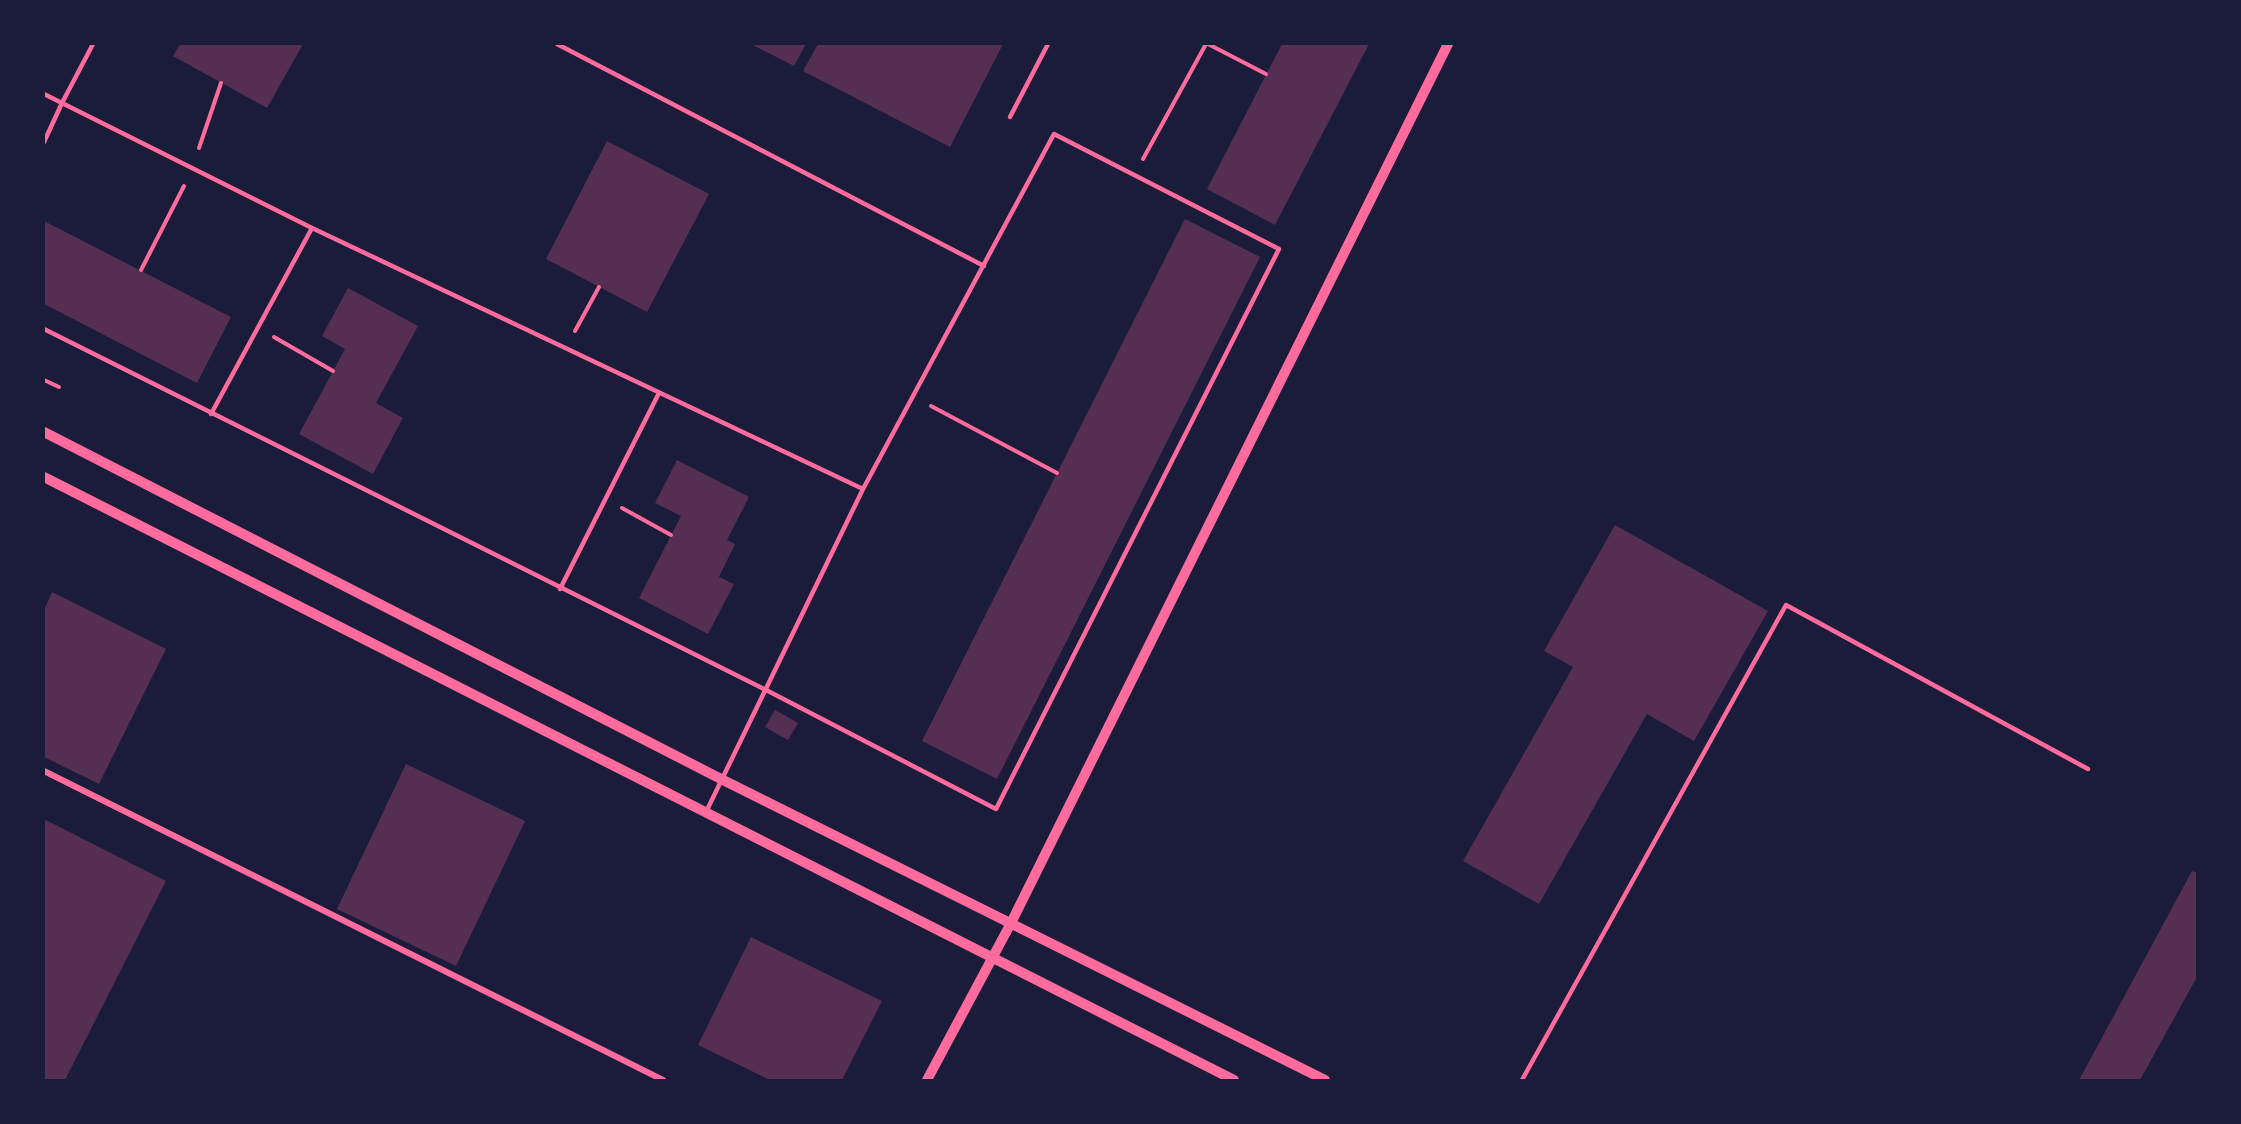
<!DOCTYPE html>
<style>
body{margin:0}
#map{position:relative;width:2241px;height:1124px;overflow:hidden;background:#1b1b3a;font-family:"Roboto Serif",serif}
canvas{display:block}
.frame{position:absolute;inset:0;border:45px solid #1b1b3a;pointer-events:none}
</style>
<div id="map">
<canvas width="2241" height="1124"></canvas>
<div class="frame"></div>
</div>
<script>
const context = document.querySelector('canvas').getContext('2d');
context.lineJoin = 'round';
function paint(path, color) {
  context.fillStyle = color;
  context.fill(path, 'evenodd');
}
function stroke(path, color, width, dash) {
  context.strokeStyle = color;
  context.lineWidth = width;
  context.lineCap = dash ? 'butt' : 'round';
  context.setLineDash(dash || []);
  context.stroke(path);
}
paint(new Path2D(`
 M180 44H303L267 108 173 56Z
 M751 44H806L794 66Z
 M818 44H1003L950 147 803 71Z
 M1282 44H1369L1275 225 1207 189Z
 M607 141 709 194 647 312 546 259Z
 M1185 219 1260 257 997 779 922 741Z
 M44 221 231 317 197 383 44 304Z
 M348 288 418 326 376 403 403 418 373 474 299 434 345 349 322 336Z
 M677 460 749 497 727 540 735 544 719 577 734 584 708 634 639 598 681 516 655 503Z
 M1615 525 1768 611 1694 741 1647 714 1539 904 1463 861 1573 667 1544 651Z
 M52 592 166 649 99 784 44 757V610Z
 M775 710 798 723 788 740 765 727Z
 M406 764 525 821 456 966 337 909Z
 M44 819 166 881 65 1080H44Z
 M2192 871 2198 873V975L2140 1080H2079Z
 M751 937 882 1001 842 1080H770L698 1045Z`), '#542f53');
stroke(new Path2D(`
 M1208 44 1266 74
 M199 148 221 83
 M1143 159 1206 44
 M141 270 184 186
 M575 331 599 287
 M274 337 333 371
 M44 380 59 387
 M931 406 1057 473
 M622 508 671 535`), '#ff6b9d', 4);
stroke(new Path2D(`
 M557 44 984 266
 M44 94 62 103 93 44
 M1010 117 1048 44
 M44 142 62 103 312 228 863 489
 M44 329 768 691 996 809 1279 249 1054 134 863 489 706 812
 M211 414 312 228
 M560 589 659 393
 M1522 1080 1786 605 2088 769`), '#ff6b9d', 4.5);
stroke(new Path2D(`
 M44 771 663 1080`), '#ff6b9d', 6);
stroke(new Path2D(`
 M44 432 723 780 1325 1080
 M44 477 1234 1080
 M927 1080 1011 923 1448 44`), '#ff6b9d', 10);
</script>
